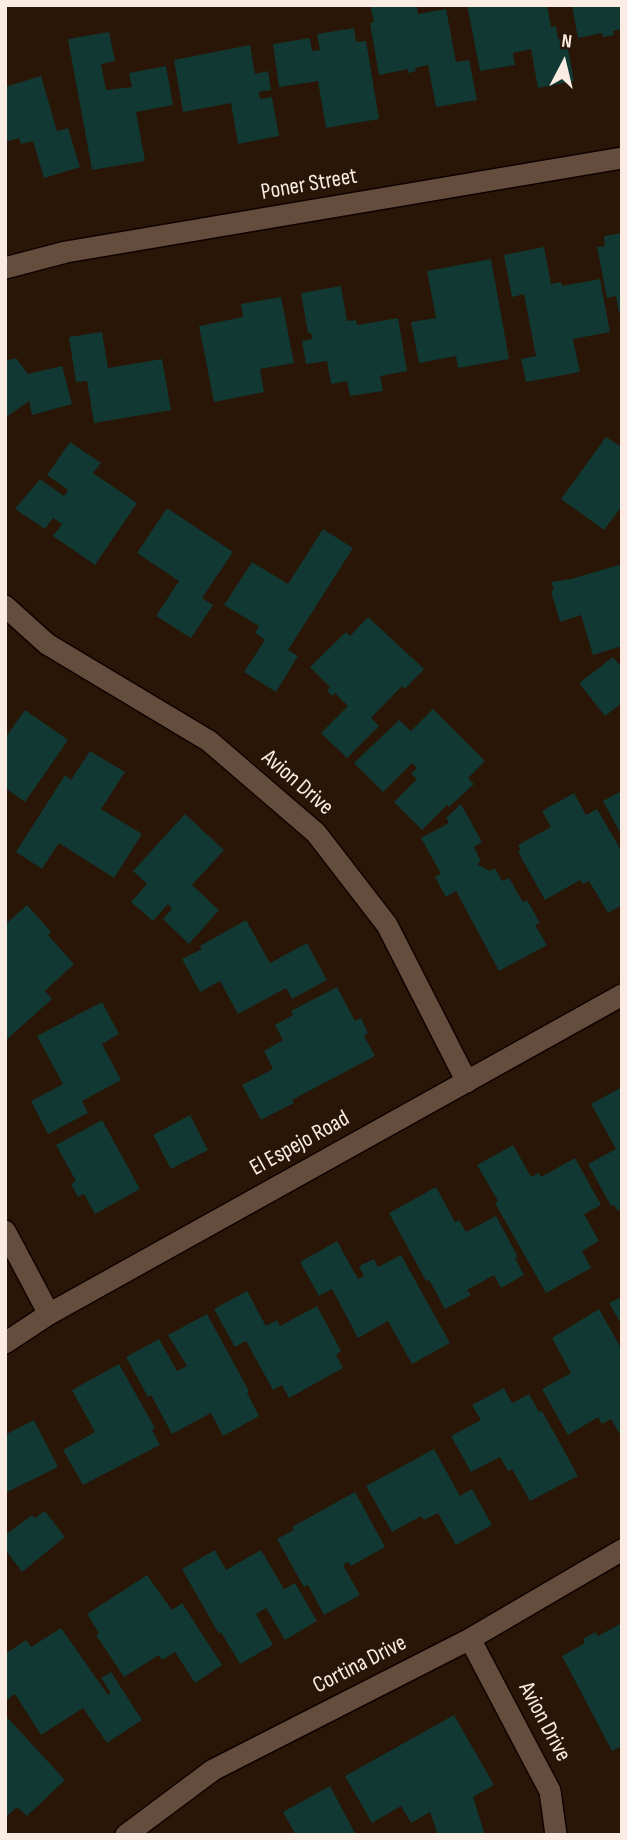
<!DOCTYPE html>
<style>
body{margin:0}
#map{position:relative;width:627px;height:1840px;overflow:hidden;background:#291607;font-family:"Sofia Sans Condensed",sans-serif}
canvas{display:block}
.frame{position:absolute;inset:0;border:7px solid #faece2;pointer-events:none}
.north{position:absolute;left:529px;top:28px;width:70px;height:70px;-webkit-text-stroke:5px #291607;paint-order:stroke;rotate:7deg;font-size:19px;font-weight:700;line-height:28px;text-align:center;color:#faece2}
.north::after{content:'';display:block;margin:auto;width:24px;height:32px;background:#faece2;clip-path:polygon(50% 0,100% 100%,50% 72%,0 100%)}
</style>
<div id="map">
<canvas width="627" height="1840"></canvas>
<div class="frame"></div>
<div class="north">N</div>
</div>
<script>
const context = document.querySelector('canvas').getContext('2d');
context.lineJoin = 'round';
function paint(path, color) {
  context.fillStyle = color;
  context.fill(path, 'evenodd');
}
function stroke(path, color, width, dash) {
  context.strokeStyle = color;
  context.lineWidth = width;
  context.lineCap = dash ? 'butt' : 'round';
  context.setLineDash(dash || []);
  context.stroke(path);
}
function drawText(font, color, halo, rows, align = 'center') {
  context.font = font + ' "Sofia Sans Condensed",sans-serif';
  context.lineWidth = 5;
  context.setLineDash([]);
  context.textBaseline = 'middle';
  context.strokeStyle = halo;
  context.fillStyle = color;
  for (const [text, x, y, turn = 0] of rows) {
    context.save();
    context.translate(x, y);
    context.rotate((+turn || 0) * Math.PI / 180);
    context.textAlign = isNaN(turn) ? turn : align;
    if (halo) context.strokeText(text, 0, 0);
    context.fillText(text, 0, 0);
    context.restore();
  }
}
paint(new Path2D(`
 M370 5H417L418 14 446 9 456 62 469 60 477 100 436 107 428 65 415 68 416 71 408 73V69L379 75 370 23 374 22Z
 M467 5H547L551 27 556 26 558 39 566 38 574 81 538 88 531 49 513 53 515 65 480 71Z
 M572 5H622V29L613 31 614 35 603 37 602 33 578 38Z
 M354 28 356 42 366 41 379 119 326 128 318 81 279 87 273 44 310 38 312 51 320 50 317 34Z
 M109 32 115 61 101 64 106 90 132 87 129 73 166 66 173 105 136 112 145 161 92 170 68 39Z
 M250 45 255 74 268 71 271 90 259 92 260 99 272 97 279 136 238 144 231 103 183 112 174 60Z
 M41 76 57 131 68 128 80 167 44 178 33 141 21 144 19 138 5 142V87Z
 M622 233V313H619L616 296 607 298 597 247 605 246 604 236Z
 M544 247 551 284 561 282 562 286 600 279 610 332 573 339 580 372 526 382 521 359 536 356 524 294 512 297 504 255Z
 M491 259 509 359 458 368 456 356 419 363 411 322 436 318 427 271Z
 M341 286 347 321 356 320 357 325 398 318 407 371 380 376 383 391 350 396 347 381 331 384 327 361 306 364 302 341 312 339 311 333H308L301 293Z
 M281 297 294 363 260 369 264 392 214 402 199 326 243 317 241 304Z
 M102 332 108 368 162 359 171 410 94 423 87 381 76 382 69 337Z
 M16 358 28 374 62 366 72 404 32 415 29 401 5 418V361Z
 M606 437 620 446 622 444V506L604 530 561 499Z
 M70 442 101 463 93 473 137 503 95 565 53 536 62 524 53 518 45 529 15 509 40 479 64 496 68 490 47 475Z
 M167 508 233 552 202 598 213 605 191 638 156 616 179 581 137 553Z
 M323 529 353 548 288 650 298 656 276 692 244 672 265 640 255 633 259 626 224 605 252 562 288 584Z
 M622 564V646L593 655 581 615 560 622 551 591 554 590 551 582 571 579Z
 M368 617 424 669 405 689 402 686 371 718 379 726 347 758 321 733 348 706 335 693 332 696 327 691 330 687 310 667 346 632 350 636Z
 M613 657 622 668V703L605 716 579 683Z
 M433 709 485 761 468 778 474 784 449 807 447 805 422 830 394 802 417 779 411 774 417 768 412 763 383 792 354 763 399 720 411 731Z
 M25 710 68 740 25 802 5 788V738Z
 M90 751 125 772 101 809 142 834 114 878 59 843 42 869 16 852 65 775 71 780Z
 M622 791V836L603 801Z
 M574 793 586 815 597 809 622 852V905L608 913 589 881 583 884 580 880 545 900 518 852 521 850 518 845 551 827 542 811Z
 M461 804 482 842 474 847 481 861 477 864 490 871 495 868 502 881 509 878 523 902 527 900 540 923 535 925 547 945 499 971 456 891 446 897 435 877 441 874 421 838 449 823 446 818Z
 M185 814 224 850 192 885 219 910 189 944 163 919 172 909 168 904 153 921 131 902 147 884 133 871Z
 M27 905 51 932 48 935 74 964 45 991 52 999 5 1041V920L8 922Z
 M246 920 270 963 307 943 327 980 292 999 286 988 238 1014 220 981 200 992 182 959 202 949 200 946Z
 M337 987 355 1021 361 1018 368 1033 364 1036 375 1056 292 1100 294 1103 261 1120 242 1085 273 1069 264 1051 283 1040 275 1025 293 1015 291 1011Z
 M102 1002 119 1034 102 1044 121 1080 82 1101 88 1113 48 1134 31 1101 63 1084 37 1036Z
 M622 1087V1209L618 1211 614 1205 611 1206 588 1164 616 1149 591 1104Z
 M190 1115 208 1150 171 1169 153 1135Z
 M102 1120 140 1189 95 1214 84 1194 78 1197 71 1184 76 1181 56 1145Z
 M513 1145 531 1177 539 1173 541 1177 575 1158 601 1205 584 1214 599 1241 582 1251 591 1268 546 1293 495 1203 498 1201 477 1165Z
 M436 1187 455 1222 459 1220 466 1232 496 1216 518 1257 515 1258 524 1275 501 1288 494 1275 467 1290 471 1295 445 1309 429 1280 426 1281 389 1213Z
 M337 1241 358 1279 364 1276 359 1266 374 1259 378 1267 401 1255 450 1343 412 1364 388 1321 358 1338 332 1289 319 1296 300 1262Z
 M247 1291 266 1326 277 1320 280 1326 317 1306 341 1351 336 1355 343 1368 289 1398 282 1385 273 1390 246 1341 235 1347 214 1309Z
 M622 1297V1326L609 1303Z
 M599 1309 622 1350V1438L611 1419 602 1424 598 1417 568 1435 542 1389 571 1373 552 1338Z
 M207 1314 249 1391 247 1393 259 1416 223 1436 211 1413 172 1434 151 1395 148 1397 126 1357 159 1339 177 1371 187 1366 168 1335Z
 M119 1364 155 1428 152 1430 160 1445 83 1485 63 1450 95 1432 72 1390Z
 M504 1388 512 1403 529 1394 539 1412 542 1411 578 1476 530 1501 512 1469 508 1471 500 1457 471 1472 451 1436 481 1420 472 1405Z
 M34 1420 58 1467 5 1493V1435Z
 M434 1449 460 1496 472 1489 492 1525 456 1545 438 1513 424 1520 421 1516 392 1532 366 1486Z
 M355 1492 385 1547 351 1566 348 1562 343 1565 360 1595 324 1615 308 1585 304 1587 277 1539 294 1530 292 1527Z
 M45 1511 65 1537 22 1572 5 1549V1535L32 1515 35 1518Z
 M215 1550 226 1570 261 1550 284 1589 295 1583 317 1621 285 1640 266 1608 256 1614 273 1645 240 1664 221 1632 219 1634 182 1569Z
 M147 1575 172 1610 182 1603 222 1665 195 1683 175 1652 162 1660 159 1655 124 1677 96 1635 99 1633 87 1614Z
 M622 1623V1746L612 1751 562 1656 585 1643 583 1639 596 1632 598 1636Z
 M61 1628 108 1695 111 1693 101 1678 111 1672 142 1720 107 1743 83 1708 41 1735 15 1694 5 1701V1654L26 1640 31 1647Z
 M5 1715 65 1780 27 1816 17 1807 5 1818Z
 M454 1715 494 1785 473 1797 485 1835H438L430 1812 411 1823 401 1806 372 1823 345 1776Z
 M330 1786 356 1835H296L283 1812Z`), '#113832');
const minor = new Path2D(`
 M5 268 66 252 622 158
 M5 606 47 644 209 741 316 833 387 925 467 1082
 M5 1231 49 1314
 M5 1343 49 1314 622 995
 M470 1639 550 1791 556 1835
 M126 1835 213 1770 470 1639 622 1550`);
stroke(minor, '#110200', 24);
stroke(minor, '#654d3d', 21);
drawText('23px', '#faece2', '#291607', [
 ["Poner Street",309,185,-10],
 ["Avion Drive",297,783,41],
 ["El Espejo Road",300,1144,-29],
 ["Cortina Drive",360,1665,-27],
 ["Avion Drive",544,1722,62]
]);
</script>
